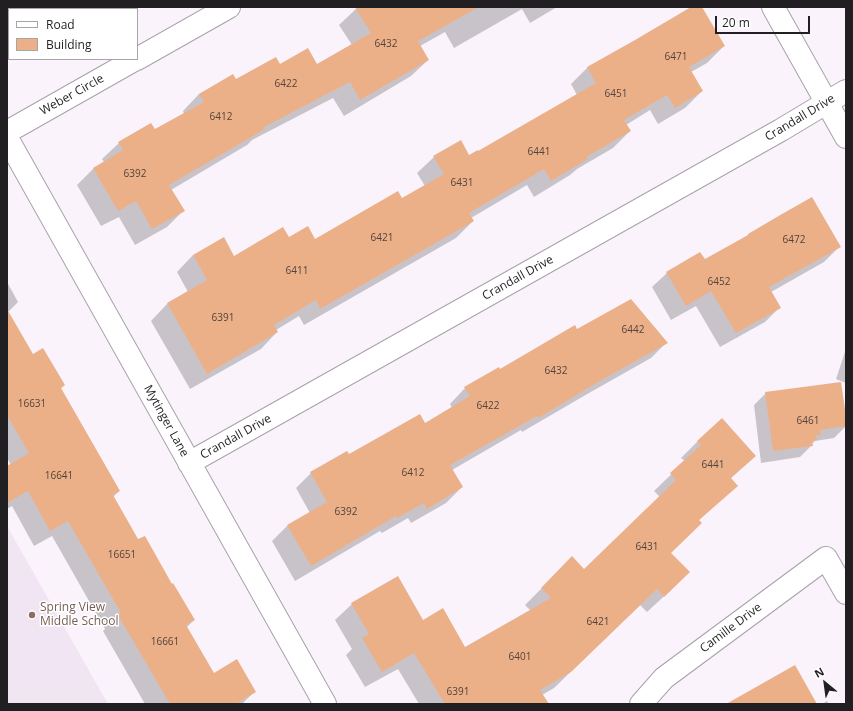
<!DOCTYPE html>
<style>
body{margin:0}
#map{position:relative;width:853px;height:711px;overflow:hidden;background:#faf3fc;font-family:"Open Sans",sans-serif}
canvas{display:block}
.frame{position:absolute;inset:0;border:8px solid #221f22;pointer-events:none}
.legend{position:absolute;left:8px;top:8px;width:130px;height:52px;box-sizing:border-box;background:#fff;border:1px solid #a7a5a7;margin:0;padding:5px 7px;list-style:none;font-size:12px;color:#221f22}
.legend li{display:flex;align-items:center;gap:8px;height:20px}
.legend b{width:20px;border:1px solid #a7a5a7}
.north{position:absolute;left:805px;top:663px;width:40px;height:40px;-webkit-text-stroke:3px #fff;paint-order:stroke;rotate:331deg;font-size:11px;font-weight:700;line-height:16px;text-align:center;color:#221f22}
.north::after{content:'';display:block;margin:auto;width:14px;height:18px;background:#221f22;clip-path:polygon(50% 0,100% 100%,50% 72%,0 100%)}
.scale{position:absolute;left:715px;top:16px;width:95px;height:18px;box-sizing:border-box;border:2px solid #221f22;border-top:0;padding-left:5px;font-size:12px;line-height:14px;white-space:nowrap;color:#221f22;-webkit-text-stroke:3px #fff;paint-order:stroke}
</style>
<div id="map">
<canvas width="853" height="711"></canvas>
<div class="frame"></div>
<ul class="legend">
<li><b style="height:5px;background:#fff"></b>Road</li>
<li><b style="height:11px;background:#ebb088"></b>Building</li>
</ul>
<div class="north">N</div>
<div class="scale">20 m</div>
</div>
<script>
const context = document.querySelector('canvas').getContext('2d');
context.lineJoin = 'round';
function paint(path, color) {
  context.fillStyle = color;
  context.fill(path, 'evenodd');
}
function stroke(path, color, width, dash) {
  context.strokeStyle = color;
  context.lineWidth = width;
  context.lineCap = dash ? 'butt' : 'round';
  context.setLineDash(dash || []);
  context.stroke(path);
}
function drawText(font, color, halo, rows, align = 'center') {
  context.font = font + ' "Open Sans",sans-serif';
  context.lineWidth = 3;
  context.setLineDash([]);
  context.textBaseline = 'middle';
  context.strokeStyle = halo;
  context.fillStyle = color;
  for (const [text, x, y, turn = 0] of rows) {
    context.save();
    context.translate(x, y);
    context.rotate((+turn || 0) * Math.PI / 180);
    context.textAlign = isNaN(turn) ? turn : align;
    if (halo) context.strokeText(text, 0, 0);
    context.fillText(text, 0, 0);
    context.restore();
  }
}
paint(new Path2D(`
 M7 526 108 704H7Z`), '#f1e4f3');
paint(new Path2D(`
 M7 7H16L13 9H9V11L7 12Z
 M24 7H84L81 9H25Z
 M358 7H557L530 23 522 9 454 48 445 32 420 46 428 60 411 76 344 116 333 98 252 140 247 145 171 190 183 211 167 227 135 245 119 217 101 226 77 185 94 168 104 162 102 159 119 143 154 130 184 114 183 111 199 94 233 75 236 81 280 65H316L352 45 339 25Z
 M693 7H701L724 46 707 63 691 72 702 91 685 108 658 124 650 110 626 125 630 131 613 148 577 169 570 175 534 197 527 185 471 218 473 221 456 238 304 325 299 316 276 330 277 332 261 349 190 389 151 321 167 304 188 292 177 272 193 255 234 257 288 238 315 240 402 199 425 186 417 173 434 157 468 156 478 153 577 95 571 84 587 68 636 41Z
 M839 247 824 262 771 292 780 307 765 322 720 347 696 306 671 320 652 287 667 273 705 261Z
 M7 282 18 302 8 312 33 356 64 385 60 389 119 491 113 497 138 541 171 585 194 620 186 628 213 674 254 692 242 704H145L103 631 105 629 52 536 34 546 12 506 7 509V467L11 465 7 458Z
 M577 331 666 343 651 358 589 393 522 432 521 430 452 470 462 487 446 503 411 523 408 518 382 533 380 531 295 581 272 541 287 526 310 513 296 488 311 473 349 456 425 424 452 408 450 404 465 388Z
 M846 349V383L836 379Z
 M766 393 846 423V426L834 438 815 441 812 444V445L800 457 761 463 754 405Z
 M698 441 754 456 730 479 736 486 698 521 670 553 672 589 647 612 640 605 554 688 542 695 539 704H419L398 669 365 687 346 655 352 649 335 620 352 604 423 621 465 649 531 611 525 605 572 558 584 570 660 497 654 491 685 461 681 458Z
 M827 701 829 704H822Z`), '#0003');
paint(new Path2D(`
 M355 7H479L418 41 429 60 360 100 350 82 264 127 265 129 169 185 185 211 152 229 136 201 118 211 93 168 123 150 118 142 151 123 155 129 204 102 199 94 233 74 236 79 276 57 280 64 308 48 317 64 371 33Z
 M691 7H702L725 46 689 67 703 91 675 108 667 95 624 120 631 131 586 157 588 159 551 181 544 169 515 186 469 213 474 221 320 309 316 300 274 325 278 332 207 374 167 303 207 280 193 255 224 237 234 256 283 227 289 237 308 226 315 239 398 191 402 198 444 174 433 156 461 140 469 155 478 150V151L596 83 587 67 635 40Z
 M812 197 841 247 769 287 781 308 736 333 711 291 686 306 666 272 700 252 705 259 748 235V234L782 214Z
 M631 299 668 343 605 378 538 418 537 416 450 465 463 487 427 509 424 503 397 518 396 516 311 566 287 525 327 502 310 472 347 451 349 454 420 414 425 423 470 396 464 387 499 367 500 369 575 325 577 329Z
 M7 309 33 354 43 348 65 385 61 388 120 491 113 495 138 539 145 536 172 584 173 583 195 620 186 625 214 673 237 659 256 692 236 704H170L118 615 121 613 68 521 50 531 28 491 7 503V466L29 453 7 415Z
 M841 382 846 416V426L820 430 821 435H816L817 440 812 441 813 446 773 451 765 392Z
 M722 418 756 456 731 478 738 486 699 520 702 523 671 553 690 572 664 597 657 589 571 672 540 690 549 704H445L414 653 382 672 362 638 369 634 351 603 398 576 423 620 443 608 465 647 551 598 541 588 572 556 584 569 676 480 670 473 701 445 697 441Z
 M795 665 817 704H726Z`), '#ebb088');
const minor = new Path2D(`
 M137 59 229 7
 M7 132 136 59
 M7 138 325 704
 M189 463 781 130 846 91
 M641 704 664 678 826 558 846 593`);
const major = new Path2D(`
 M773 7 846 137`);
stroke(minor, '#a9a1aa', 24);
stroke(major, '#a9a1aa', 24);
stroke(minor, '#fff', 22);
stroke(major, '#fff', 22);
for (const [x, y, r, color] of [
 [32,615,4,"#8d6e63"]
]) {
  const dot = new Path2D();
  dot.arc(x, y, r, 0, 2 * Math.PI);
  context.fillStyle = color;
  context.fill(dot);
  stroke(dot, '#fff', 1.5);
}
drawText('10px', '#54433c', null, [
 ["6432",386,44],
 ["6471",676,57],
 ["6422",286,84],
 ["6451",616,94],
 ["6412",221,117],
 ["6441",539,152],
 ["6392",135,174],
 ["6431",462,183],
 ["6421",382,238],
 ["6472",794,240],
 ["6411",297,271],
 ["6452",719,282],
 ["6391",223,318],
 ["6442",633,330],
 ["6432",556,371],
 ["16631",32,404],
 ["6422",488,406],
 ["6461",808,421],
 ["6441",713,465],
 ["6412",413,473],
 ["16641",59,476],
 ["6392",346,512],
 ["6431",647,547],
 ["16651",122,555],
 ["6421",598,622],
 ["16661",165,642],
 ["6401",520,657],
 ["6391",458,692]
]);
drawText('12px', '#221f22', '#fff', [
 ["Weber Circle",72,95,-29],
 ["Crandall Drive",800,118,-31],
 ["Crandall Drive",518,278,-29],
 ["Mytinger Lane",166,421,61],
 ["Crandall Drive",236,437,-29],
 ["Camille Drive",731,628,-37]
]);
drawText('12px', '#785e54', '#fff', [
 ["Spring View",40,608],
 ["Middle School",40,622]
], 'left');
</script>
